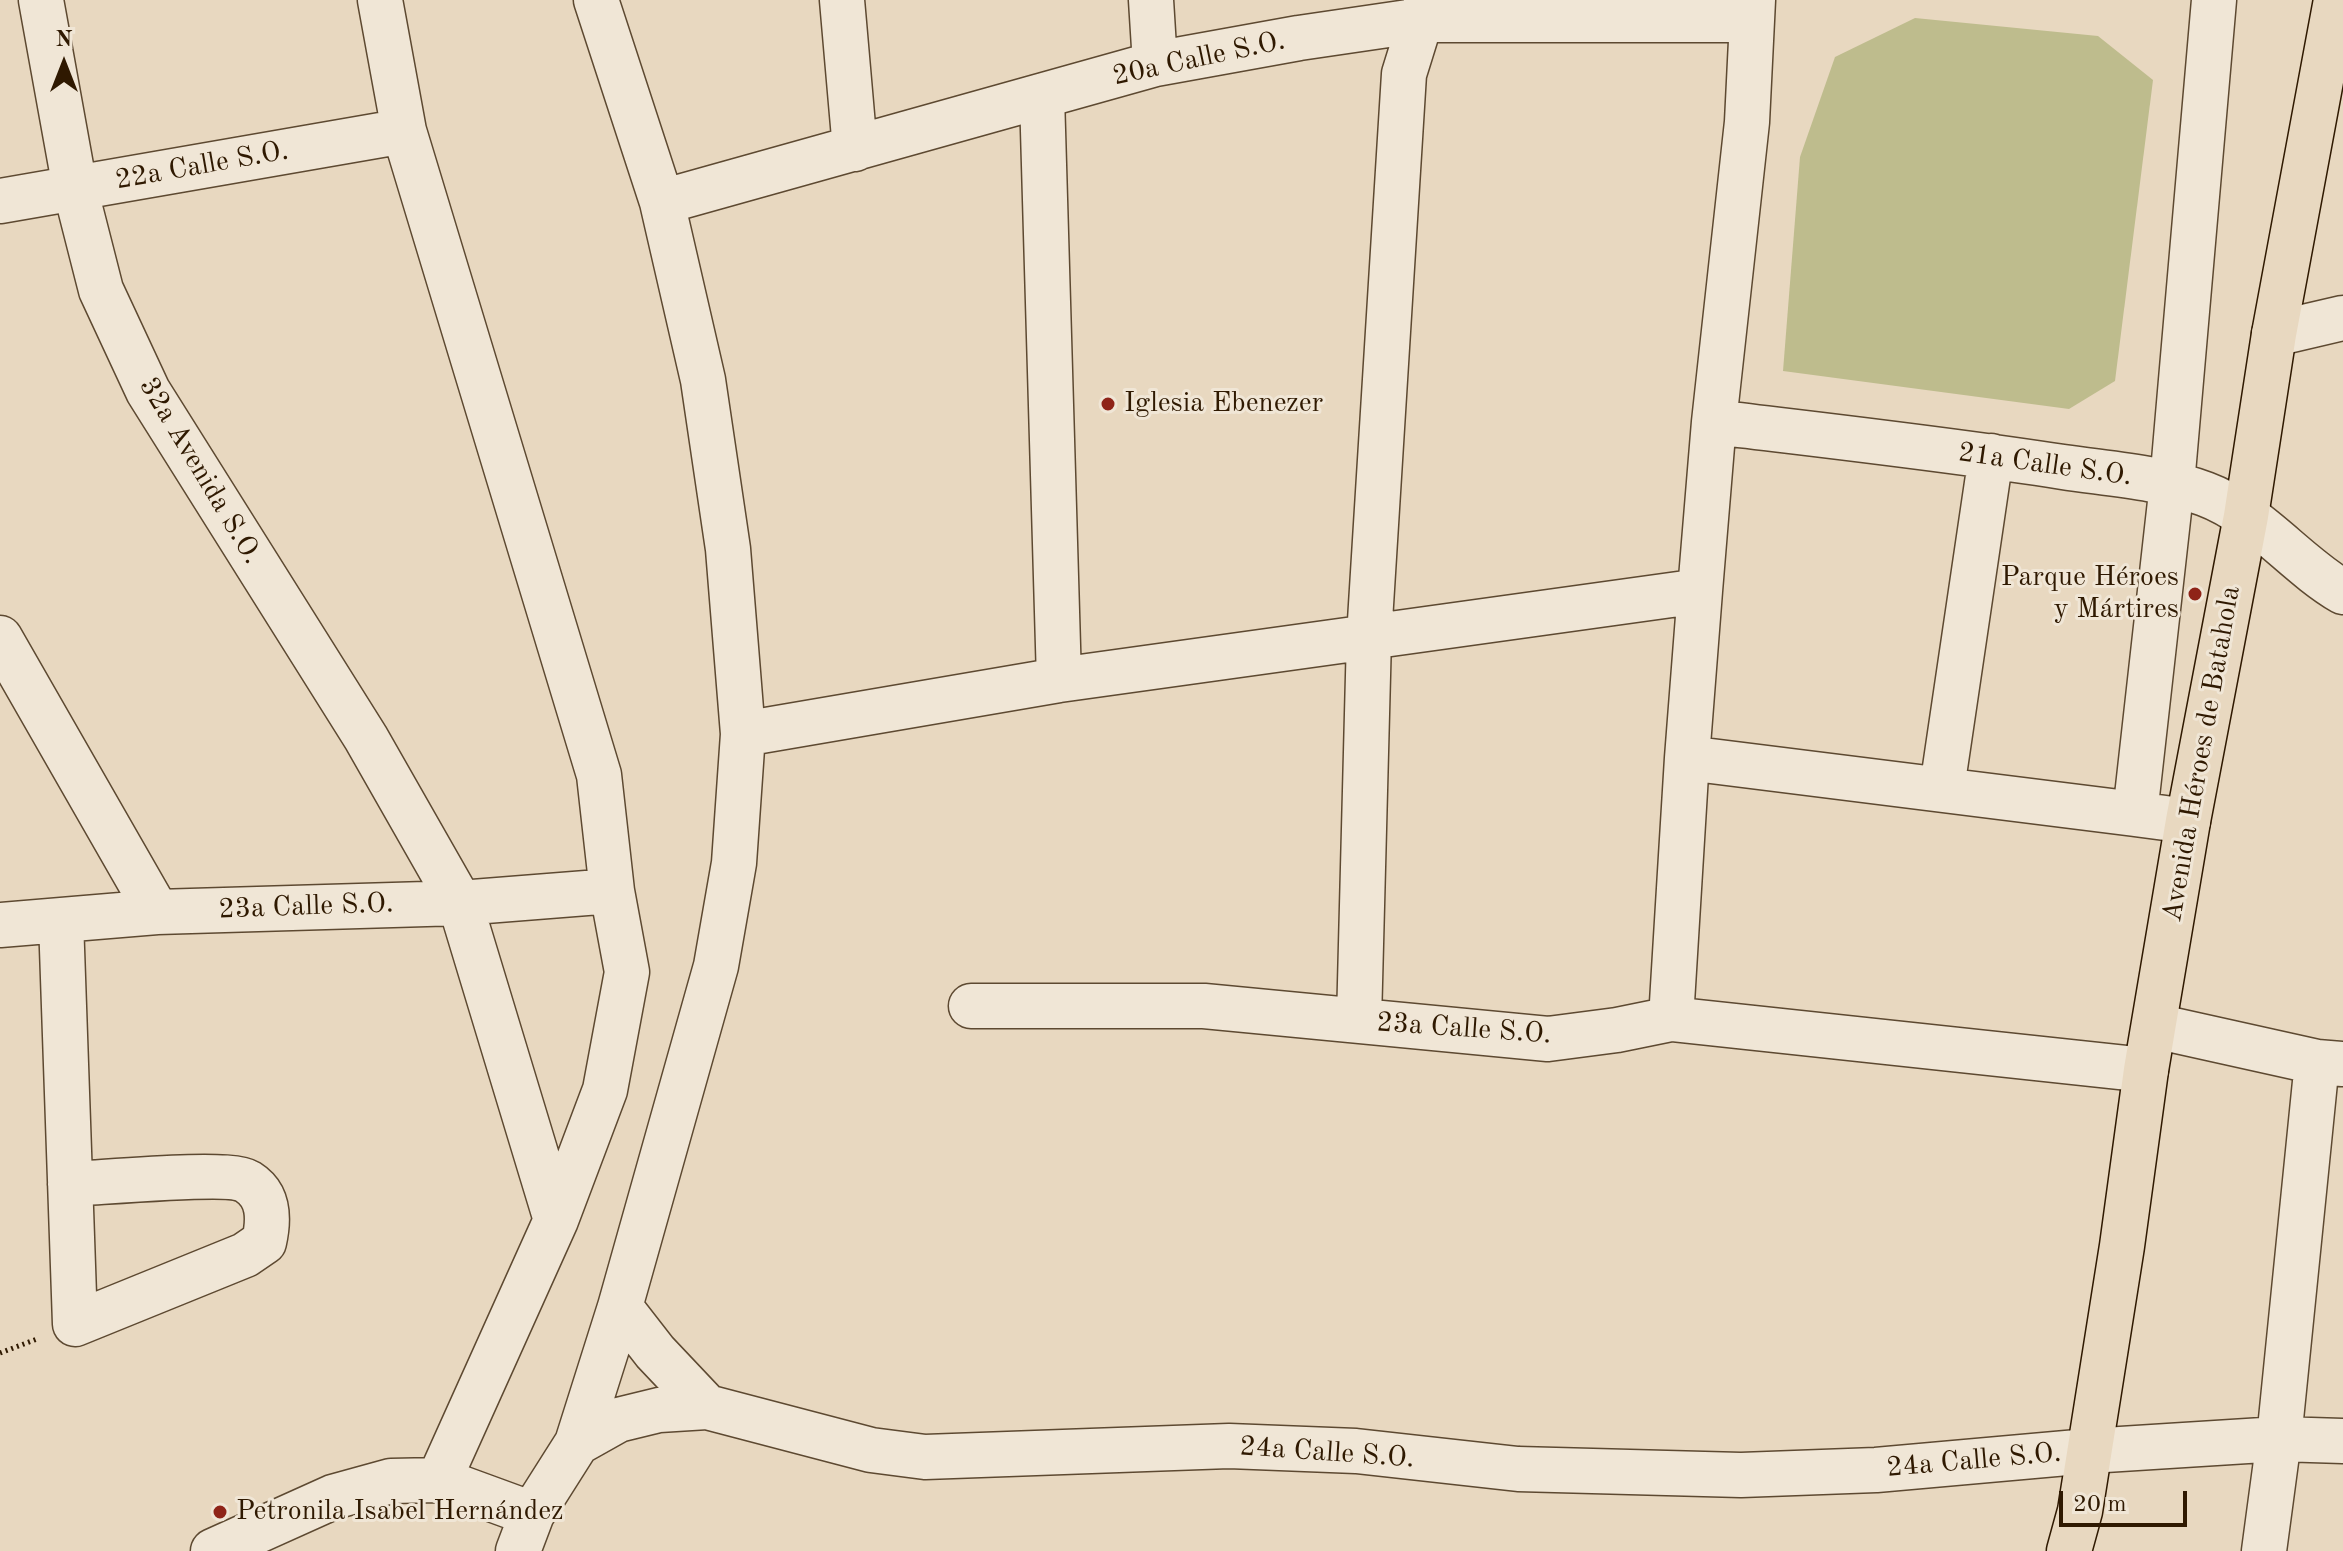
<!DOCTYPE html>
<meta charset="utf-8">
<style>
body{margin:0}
#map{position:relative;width:2343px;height:1551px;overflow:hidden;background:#e8d8c0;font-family:"Old Standard TT",serif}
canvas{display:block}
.north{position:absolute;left:24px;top:24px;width:80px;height:80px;-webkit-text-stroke:6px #f0e6d6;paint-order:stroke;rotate:0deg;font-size:22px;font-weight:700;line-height:32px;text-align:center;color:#2f1901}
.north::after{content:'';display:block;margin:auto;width:28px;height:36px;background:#2f1901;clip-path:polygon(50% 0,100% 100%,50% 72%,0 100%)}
.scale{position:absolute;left:2059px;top:1491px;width:128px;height:36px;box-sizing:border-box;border:4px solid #2f1901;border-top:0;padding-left:10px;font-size:24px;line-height:28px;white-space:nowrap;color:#2f1901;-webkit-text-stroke:6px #f0e6d6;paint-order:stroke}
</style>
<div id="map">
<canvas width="2343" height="1551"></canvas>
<div class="north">N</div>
<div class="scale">20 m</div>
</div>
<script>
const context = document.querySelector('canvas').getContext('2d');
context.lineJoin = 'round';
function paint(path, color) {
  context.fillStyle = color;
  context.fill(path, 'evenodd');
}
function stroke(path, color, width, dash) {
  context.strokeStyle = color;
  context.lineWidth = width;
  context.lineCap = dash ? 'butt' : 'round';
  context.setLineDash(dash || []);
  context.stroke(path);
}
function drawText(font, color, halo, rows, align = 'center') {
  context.font = font + ' "Old Standard TT",serif';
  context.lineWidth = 6;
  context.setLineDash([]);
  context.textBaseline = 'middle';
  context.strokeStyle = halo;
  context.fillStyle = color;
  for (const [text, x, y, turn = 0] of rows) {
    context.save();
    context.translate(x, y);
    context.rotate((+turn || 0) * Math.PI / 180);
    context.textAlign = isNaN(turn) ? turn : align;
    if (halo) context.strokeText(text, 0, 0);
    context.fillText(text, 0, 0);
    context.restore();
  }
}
paint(new Path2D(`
 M1915 18 2098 36 2153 80 2115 381 2069 409 1783 371 1800 157 1835 57Z`), '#bebc8d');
const minor = new Path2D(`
 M41 0 75 188 101 290 148 391 366 738 460 903 556 1220
 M380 0 404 131 599 775 612 891 627 972 605 1090 556 1220 439 1480
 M842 0 855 149
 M1151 0 1155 64
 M1042 96 1059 680
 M0 201 404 131
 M662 202 1155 64 1299 38 1422 20H1751
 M2274 334 2343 318
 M1714 422C1830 436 1947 449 2063 467 2110 474 2160 477 2205 494 2259 514 2295 564 2343 592
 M0 638 157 912
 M743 734 1059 680 1700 591
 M1687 758 2135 814
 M1942 788 1991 456
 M2188 821 2135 814 2172 484 2214 0
 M61 920 75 1324 245 1255 264 1242C269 1220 270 1196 248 1182 229 1170 100 1183 70 1184
 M0 925 157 912 460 903 612 891
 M971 1006H1204L1548 1039 1617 1030 1671 1019 2146 1070
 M1671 1019 1687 758 1700 591 1714 422 1747 122 1753 0
 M1359 1021 1369 637 1404 74 1427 0
 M2155 1026 2317 1062 2343 1064
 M620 1307 655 1352 707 1407
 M577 1443 618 1420 659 1410 707 1407 871 1450 925 1457 1229 1446 1356 1451 1518 1469 1741 1475 1876 1470 2089 1451 2279 1439 2343 1441
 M213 1551 333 1497 391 1481 439 1480 532 1514
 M518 1551 532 1514 577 1443 620 1307 716 966 734 863 743 734 728 549 703 380 662 202 596 0
 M2264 1551 2279 1439 2317 1062`);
const major = new Path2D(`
 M2069 1551 2080 1511 2122 1246 2146 1070 2188 821 2246 516 2274 334 2336 0`);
stroke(minor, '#5d4931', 47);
stroke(major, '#2f1901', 47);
stroke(new Path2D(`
 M0 1353 37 1339`), '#2f1901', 5, [2, 4]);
stroke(minor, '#f0e6d6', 44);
stroke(major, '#e8d8c0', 44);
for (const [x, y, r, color] of [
 [1108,404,8,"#8f2418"],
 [2195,594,8,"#8f2418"],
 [220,1512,8,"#8f2418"]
]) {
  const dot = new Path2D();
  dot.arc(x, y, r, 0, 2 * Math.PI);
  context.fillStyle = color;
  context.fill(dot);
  stroke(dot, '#f0e6d6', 3);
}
drawText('28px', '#2f1901', '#f0e6d6', [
 ["20a Calle S.O.",1199,59,-12],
 ["22a Calle S.O.",202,166,-10],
 ["21a Calle S.O.",2045,465,8],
 ["32a Avenida S.O.",200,471,59],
 ["Avenida Héroes de Batahola",2202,754,-80],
 ["23a Calle S.O.",306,907,-2],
 ["23a Calle S.O.",1464,1029,4],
 ["24a Calle S.O.",1327,1453,4],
 ["24a Calle S.O.",1974,1461,-5]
]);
drawText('28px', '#2f1901', '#f0e6d6', [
 ["Iglesia Ebenezer",1124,404],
 ["Parque Héroes",2179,578,"right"],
 ["y Mártires",2179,610,"right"],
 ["Petronila Isabel Hernández",236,1512]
], 'left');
</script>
